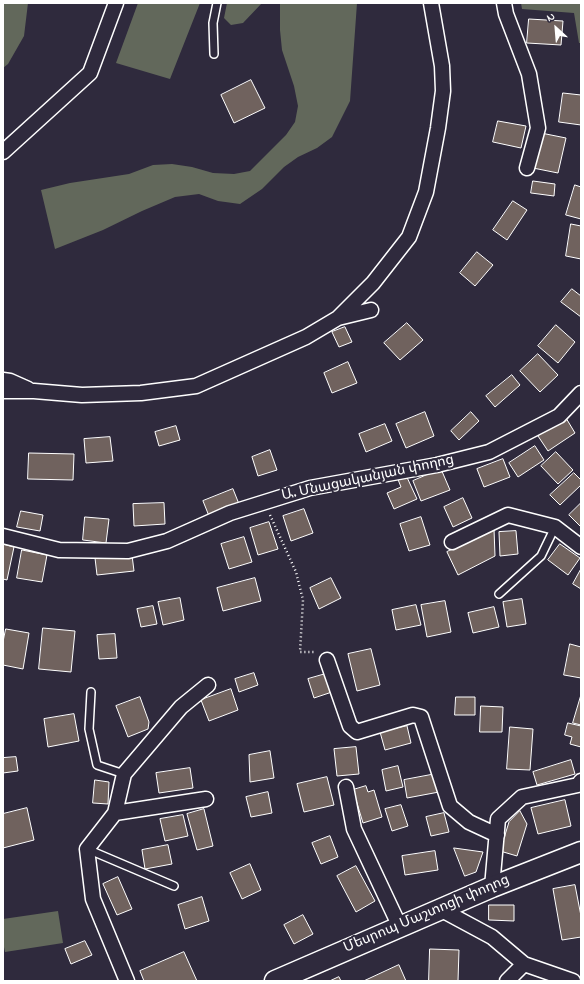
<!DOCTYPE html>
<meta charset="utf-8">
<style>
body{margin:0}
#map{position:relative;width:584px;height:984px;overflow:hidden;background:#2f2a3d;font-family:"Indie Flower",sans-serif}
canvas{display:block}
.frame{position:absolute;inset:0;border:4px solid #fff;pointer-events:none}
.north{position:absolute;left:536px;top:8px;width:40px;height:40px;-webkit-text-stroke:3px #2f2a3d;paint-order:stroke;rotate:334deg;font-size:11px;font-weight:700;line-height:16px;text-align:center;color:#fff}
.north::after{content:'';display:block;margin:auto;width:14px;height:18px;background:#fff;clip-path:polygon(50% 0,100% 100%,50% 72%,0 100%)}
</style>
<div id="map">
<canvas width="584" height="984"></canvas>
<div class="frame"></div>
<div class="north">N</div>
</div>
<script>
const context = document.querySelector('canvas').getContext('2d');
context.lineJoin = 'round';
function paint(path, color) {
  context.fillStyle = color;
  context.fill(path, 'evenodd');
}
function stroke(path, color, width, dash) {
  context.strokeStyle = color;
  context.lineWidth = width;
  context.lineCap = dash ? 'butt' : 'round';
  context.setLineDash(dash || []);
  context.stroke(path);
}
function drawText(font, color, halo, rows, align = 'center') {
  context.font = font + ' "Indie Flower","Noto Sans Armenian",sans-serif';
  context.lineWidth = 4;
  context.setLineDash([]);
  context.textBaseline = 'middle';
  context.strokeStyle = halo;
  context.fillStyle = color;
  for (const [text, x, y, turn = 0] of rows) {
    context.save();
    context.translate(x, y);
    context.rotate((+turn || 0) * Math.PI / 180);
    context.textAlign = isNaN(turn) ? turn : align;
    if (halo) context.strokeText(text, 0, 0);
    context.fillText(text, 0, 0);
    context.restore();
  }
}
paint(new Path2D(`
 M3 3H28L24 36 8 64 3 68Z
 M138 3H200L170 79 116 63Z
 M227 3H262L243 23 231 25 224 18Z
 M280 3H357L350 101 332 137 317 148 298 157 284 167 262 189 240 204 218 201 199 194 175 197 142 211 103 230 55 249 41 190 70 183 129 174 153 165 172 164 192 167 213 173 234 174 250 171 286 135 295 122 298 106 294 86 282 50 280 30Z
 M521 3H581V43H579L574 13 522 9Z
 M58 911 63 943 5 952 3 942V919Z`), '#62685b');
const building = new Path2D(`
 M529 19 563 21 561 45 527 43Z
 M251 80 265 108 234 123 221 95Z
 M563 93 581 95V125L559 122Z
 M498 121 526 126 521 148 493 142Z
 M541 133 566 138 558 173 533 168Z
 M533 181 555 184 554 196 531 193Z
 M575 185 581 187V219L566 215Z
 M513 201 527 210 507 240 493 230Z
 M571 224 581 226V259L566 256Z
 M477 252 493 265 475 286 460 273Z
 M572 289 581 296V317L561 302Z
 M407 323 423 340 400 360 384 343Z
 M556 325 575 342 558 363 538 346Z
 M345 327 352 342 339 347 332 332Z
 M538 354 558 375 540 392 520 371Z
 M348 362 357 383 332 393 324 373Z
 M512 375 520 385 495 407 486 396Z
 M425 412 434 436 406 448 396 424Z
 M471 412 479 421 459 440 451 431Z
 M566 418 575 433 548 451 538 436Z
 M385 424 392 441 366 452 359 434Z
 M176 426 180 440 159 446 155 432Z
 M110 437 113 461 86 463 84 439Z
 M535 446 544 460 518 477 509 463Z
 M270 450 277 470 258 476 252 457Z
 M556 452 573 470 558 484 541 466Z
 M29 453 74 454 73 480 28 479Z
 M503 459 510 477 484 487 477 469Z
 M441 469 450 490 421 501 413 481Z
 M405 473 417 499 394 509 387 493 401 487 397 477Z
 M574 473 581 480V485L560 505 550 495Z
 M233 489 239 504 209 516 203 501Z
 M463 498 472 518 453 527 444 507Z
 M164 503 165 524 134 526 133 504Z
 M581 503V527L569 515Z
 M304 509 313 533 291 541 283 516Z
 M21 511 43 515 40 531 17 527Z
 M85 517 109 519 106 543 83 540Z
 M421 517 430 545 409 551 400 524Z
 M269 522 278 549 258 555 250 528Z
 M494 529 495 556 458 575 447 552Z
 M516 531 518 554 500 556 499 532Z
 M244 537 252 562 229 569 221 544Z
 M3 544 14 547 7 580 3 579Z
 M560 544 580 558 568 575 548 560Z
 M22 550 47 555 42 582 17 578Z
 M132 555 134 571 97 575 95 558Z
 M581 569V589L573 584Z
 M255 578 261 601 223 611 217 588Z
 M331 578 341 598 319 609 310 588Z
 M180 598 184 620 163 625 158 602Z
 M522 599 526 624 507 627 503 602Z
 M445 601 451 632 427 637 421 605Z
 M416 605 421 625 396 630 392 610Z
 M153 606 157 624 141 627 137 609Z
 M494 607 499 627 473 633 468 613Z
 M43 628 75 631 71 672 39 669Z
 M6 629 29 633 23 669 3 665V642Z
 M115 634 117 658 99 659 97 635Z
 M570 644 581 647V678L564 675Z
 M371 649 380 685 357 691 348 654Z
 M254 673 258 685 239 692 235 679Z
 M329 673 335 691 314 698 308 679Z
 M231 689 238 710 209 721 201 700Z
 M581 695V725L573 723Z
 M140 697 149 722 148 729 128 737 116 706Z
 M456 697H475V715H455Z
 M481 706 503 707 502 732H480Z
 M74 714 79 741 48 747 44 719Z
 M568 723 581 726V747L570 744 572 737 565 735Z
 M407 726 411 743 385 750 380 732Z
 M510 727 533 729 530 770 507 769Z
 M356 747 359 774 337 776 334 749Z
 M270 751 274 778 250 782 249 755Z
 M16 757 18 771 3 773V758Z
 M571 760 575 774 537 785 533 772Z
 M398 766 403 787 386 791 382 770Z
 M190 768 193 788 159 793 156 773Z
 M436 774 439 792 407 798 404 780Z
 M327 777 334 805 304 812 297 784Z
 M95 780 109 782 108 804 93 803Z
 M366 786 368 792 374 790 382 817 363 823 353 790Z
 M268 792 272 813 251 817 246 797Z
 M565 800 571 826 538 834 531 808Z
 M401 805 408 826 392 831 385 809Z
 M27 808 34 840 3 848V814Z
 M204 809 213 846 197 850 187 814Z
 M520 811 527 824 517 856 500 851 509 822Z
 M444 813 449 832 431 836 426 817Z
 M183 815 188 836 165 841 160 819Z
 M330 836 338 857 321 864 312 843Z
 M168 845 172 864 145 869 142 850Z
 M454 848 483 852 476 872 465 876Z
 M435 851 438 870 405 875 402 856Z
 M250 864 261 890 242 899 230 873Z
 M356 866 375 901 356 912 337 876Z
 M118 877 132 909 117 915 103 884Z
 M575 885 581 916V937L562 940 553 889Z
 M202 897 209 921 185 929 178 905Z
 M489 905H514V921L489 920Z
 M303 915 313 934 294 944 284 925Z
 M85 941 92 955 71 964 65 949Z
 M430 949 459 950 458 981H429Z
 M184 952 197 981H144L140 971Z
 M399 965 406 981H364Z
 M339 977 341 981H330Z`);
paint(building, '#70625e');
stroke(building, '#fff', 1);
const lane = new Path2D(`
 M214 54 213 23 217 3
 M499 594 541 556 555 527
 M91 692 89 729 97 765 124 774
 M87 849 174 886`);
const street = new Path2D(`
 M504 3 506 14 529 74 538 128 527 168
 M3 152 90 73 116 3
 M338 318 373 283 409 237 426 192 438 128 443 91 442 66 431 3
 M3 380 10 381 28 389
 M3 391H34L82 395 141 393 196 386 306 337 338 318 371 310
 M3 536 59 550 128 551 167 541 230 513 310 488 437 465 489 452 559 416 581 393
 M452 542 508 515 555 527 581 547
 M327 660 350 726 357 732 413 715 421 717 450 806 469 822 497 835
 M346 787 354 829 400 927
 M115 813 206 799
 M492 887 498 819 522 797 578 785 581 781
 M440 909 492 937 524 964 573 981
 M127 981 93 899 87 849 115 813 124 774 181 707 208 685
 M507 981 524 964`);
const secondary = new Path2D(`
 M275 981 492 887 581 852`);
stroke(lane, '#fff', 10);
stroke(street, '#fff', 17);
stroke(secondary, '#fff', 23);
stroke(new Path2D(`
 M270 515 296 572 303 600 300 652H314`), '#fff', 2.5, [1, 3]);
stroke(lane, '#2f2a3d', 7);
stroke(street, '#2f2a3d', 14);
stroke(secondary, '#2f2a3d', 20);
drawText('14px', '#fff', '#2f2a3d', [
 ["Ա. Մնացականյան փողոց",368,479,-12],
 ["Մեսրոպ Մաշտոցի փողոց",427,915,-23]
]);
</script>
